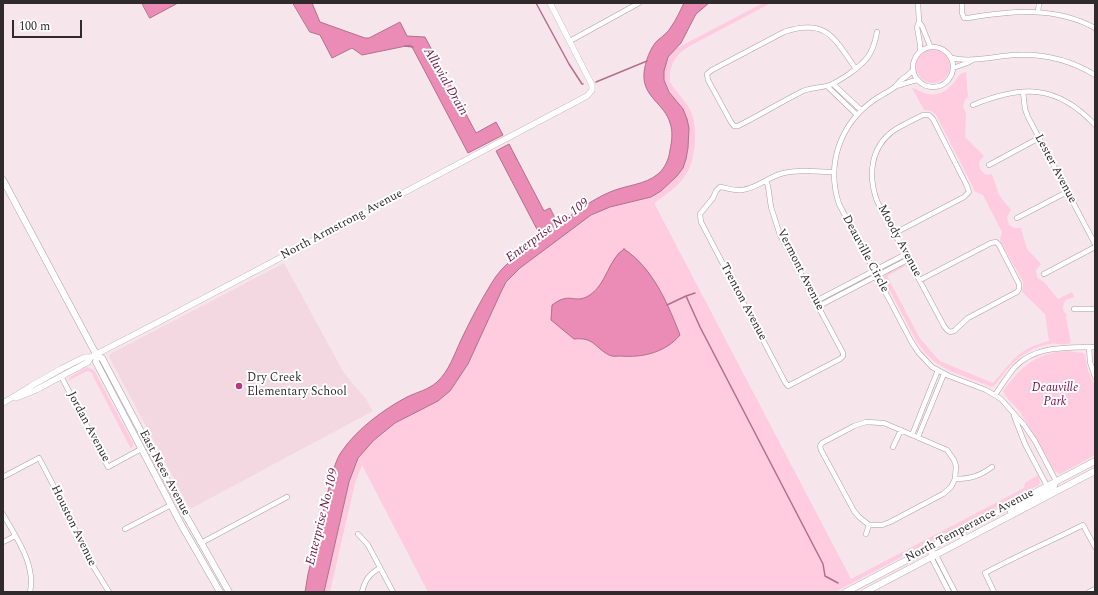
<!DOCTYPE html>
<style>
body{margin:0}
#map{position:relative;width:1098px;height:595px;overflow:hidden;background:#f7e5ec;font-family:Spectral,serif}
canvas{display:block}
.frame{position:absolute;inset:0;border:4px solid #312a2d;pointer-events:none}
.scale{position:absolute;left:12px;top:20px;width:70px;height:18px;box-sizing:border-box;border:2px solid #312a2d;border-top:0;padding-left:5px;font-size:12px;line-height:14px;white-space:nowrap;color:#312a2d;-webkit-text-stroke:3px #fff;paint-order:stroke}
</style>
<div id="map">
<canvas width="1098" height="595"></canvas>
<div class="frame"></div>
<div class="scale">100 m</div>
</div>
<script>
const context = document.querySelector('canvas').getContext('2d');
context.lineJoin = 'round';
function paint(path, color) {
  context.fillStyle = color;
  context.fill(path, 'evenodd');
}
function stroke(path, color, width, dash) {
  context.strokeStyle = color;
  context.lineWidth = width;
  context.lineCap = dash ? 'butt' : 'round';
  context.setLineDash(dash || []);
  context.stroke(path);
}
function drawText(font, color, halo, rows, align = 'center') {
  context.font = font + ' Spectral,serif';
  context.lineWidth = 4;
  context.setLineDash([]);
  context.textBaseline = 'middle';
  context.strokeStyle = halo;
  context.fillStyle = color;
  for (const [text, x, y, turn = 0] of rows) {
    context.save();
    context.translate(x, y);
    context.rotate((+turn || 0) * Math.PI / 180);
    context.textAlign = isNaN(turn) ? turn : align;
    if (halo) context.strokeText(text, 0, 0);
    context.fillText(text, 0, 0);
    context.restore();
  }
}
paint(new Path2D(`
 M284 263 344 373 366 399 373 411 190 509 109 357 110 354Z`), '#f3d8e2');
paint(new Path2D(`
 M763 3H771L688 47C676 54 668 67 670 82 676 92 686 101 691 112 695 120 695 131 695 139 694 173 681 185 654 203L851 579 1024 488 1025 483 1038 475 1040 482 1039 485 835 592H428L362 465 355 483 330 592H324L349 482 358 458 374 440 395 423 438 401 450 391 468 364 501 292 506 282 520 268 591 215 601 210 630 202 661 191 683 109C667 88 651 71 677 48Z
 M916 66a17 17 0 1 1 34 0a17 17 0 1 1-34 0Z
 M966 72 968 97 965 100 963 107 966 113 965 137 984 156 979 162 980 169 986 175 992 174 999 195 1011 210 1007 217 1009 225 1015 228H1021L1027 249 1041 264 1036 270 1037 277 1040 280 1044 282 1058 299 1072 292 1074 297 1066 300C1062 305 1062 311 1067 315L1066 317 1071 343C1063 346 1057 342 1049 344 1022 350 1011 364 995 385L992 387 950 371 936 363 926 354 917 342 883 278C886 272 900 265 907 265L887 276 919 337 935 356 940 361 954 367 993 383C1013 361 1017 349 1049 341L1045 314 1022 292 1023 287V282L1000 240 1002 232 983 195 974 191 973 187 936 115 931 111 924 110 912 88C917 89 921 92 927 94 944 97 952 86 960 74Z
 M1067 351 1083 353 1085 355 1088 371 1095 386V455L1060 474 1055 472C1044 451 1032 431 1019 411 1014 404 1006 399 1003 391 1021 367 1035 353 1067 351Z
 M87 367 94 370 133 443V446L131 449 91 372 87 371 68 381 70 377Z`), '#fecbdf');
const water = new Path2D(`
 M142 3H178L150 18Z
 M293 3H312L320 22 365 38H369L400 22 407 36 425 37 476 133 496 122 503 135 468 153 411 45 362 55 352 48 332 58 320 35 310 32Z
 M684 3H709L696 14 681 43 668 57 664 71V80L669 92 683 109 687 119 689 128 688 148 686 159 683 168 677 176 661 191 651 197 610 207 591 215 520 268 506 282 501 292 468 364 450 391 438 401 395 423 374 440 358 458 349 482 324 592H305L308 574 331 479C334 469 336 459 342 451 357 429 384 409 407 397 417 392 428 390 437 382 449 371 454 355 461 340 470 321 480 302 491 284 503 263 522 252 541 237L496 151 509 144 544 211 550 208 558 224C575 213 591 200 610 192 626 185 645 185 658 174 665 168 669 159 670 150 672 141 673 131 670 123 665 104 642 97 644 73 645 63 650 47 658 40 663 36 668 32 671 27 676 20 680 11 684 3Z
 M624 249C653 268 668 304 680 335 666 352 643 358 621 356 618 356 612 357 609 355 594 347 594 337 574 339L551 320 552 305C555 303 559 300 563 299 572 296 578 303 590 295 606 285 609 258 624 249Z`);
paint(water, '#ea8cb5');
stroke(water, '#b26f8c', 1);
stroke(new Path2D(`
 M536 3 569 64 582 84H583
 M405 46 413 47
 M596 82 647 61
 M686 296 700 327 823 564 825 576 838 583
 M667 305 686 296 695 293`), '#b26f8c', 1.5);
const minor = new Path2D(`
 M918 3 919 22 917 27 920 44V51
 M962 3V13L964 18H968C1011 11 1055 6 1095 28
 M1038 12 1039 3
 M919 22 922 26 930 46
 M570 41 639 3
 M913 67a20 20 0 1 1 40 0a20 20 0 1 1-40 0Z
 M952 58C968 62 987 58 1004 56 1036 52 1067 58 1095 75
 M953 68 967 63 973 60
 M856 69C834 38 827 18 784 32L712 70 707 74 708 80 731 122 734 126H738C760 115 781 102 803 91 812 87 822 88 830 85 837 82 843 78 849 74 867 61 873 54 877 32
 M913 70C909 75 906 77 901 80 899 82 897 85 895 87 888 92 881 95 874 100 840 124 826 164 839 204L911 341 918 352 932 367 949 376 986 390 1001 399 1024 425 1035 441 1056 481
 M833 84 861 110
 M827 86 857 115
 M896 86C903 85 910 81 918 80
 M1023 92 1025 109 1028 117 1095 244
 M973 105C1022 85 1057 84 1095 125
 M989 165 1039 138
 M766 181 768 186 771 207 780 235 843 353V356L840 359 788 386 785 382 701 222 700 214 713 198 716 191 720 187C728 188 734 191 742 190 758 188 769 176 784 173 800 169 818 172 834 172
 M1017 218 1067 192
 M895 233 964 197 969 192 967 186 933 119 929 115H923C913 120 902 125 893 131 870 148 868 176 877 201L944 326 947 330 950 332 954 331 968 318 1017 292 1019 289V284L999 245 996 242 991 243 920 280
 M1044 274 1095 247
 M816 301 906 254
 M819 306 909 259
 M1074 309H1095
 M1089 347 1090 362 1095 377
 M61 376 108 467 141 449
 M995 395C1002 385 1008 375 1015 367 1036 345 1067 348 1095 347
 M1014 416 1025 444 1047 486
 M866 422 884 423 947 450 954 460 956 466 955 479 951 487 943 494 890 522 882 525H869L859 517 854 511 821 450 820 446 822 443 854 426Z
 M912 435 938 370
 M918 437 944 374
 M893 447 901 430
 M3 477 39 458 69 515 85 553 109 592
 M955 479C970 479 980 476 992 467
 M3 514C16 538 36 564 30 592
 M125 529 171 505
 M358 534 368 545 393 592
 M866 534 869 525
 M3 542 15 536
 M201 543 287 497
 M930 548 936 555 955 592
 M930 548 931 557 949 592
 M362 592C365 580 369 574 380 568
 M994 592 985 573C1017 556 1051 541 1083 525L1095 547
 M1089 592 1095 589`);
const tertiary = new Path2D(`
 M16 398 36 390 88 362 91 357
 M3 403 31 386 61 369 85 357H91L153 325 587 96 592 90V85L550 3`);
const secondary = new Path2D(`
 M3 180 97 356 102 358 181 507 229 592
 M97 356 96 362 182 526 220 592
 M1011 512 1018 507 1053 488 1056 481
 M846 592 1095 461
 M865 592 1095 471`);
stroke(minor, '#af9ea4', 5.5);
stroke(tertiary, '#af9ea4', 6);
stroke(secondary, '#af9ea4', 7);
stroke(minor, '#fff', 4.5);
stroke(tertiary, '#fff', 5.5);
stroke(secondary, '#fff', 6);
for (const [x, y, r, color] of [
 [239,386,4,"#bc377c"]
]) {
  const dot = new Path2D();
  dot.arc(x, y, r, 0, 2 * Math.PI);
  context.fillStyle = color;
  context.fill(dot);
  stroke(dot, '#fff', 1.5);
}
drawText('12px', '#312a2d', '#fff', [
 ["Lester Avenue",1055,169,62],
 ["North Armstrong Avenue",342,225,-28],
 ["Moody Avenue",899,241,62],
 ["Deauville Circle",865,254,62],
 ["Vermont Avenue",800,270,63],
 ["Trenton Avenue",743,302,62],
 ["Jordan Avenue",88,427,62],
 ["East Nees Avenue",164,473,62],
 ["Houston Avenue",73,526,64],
 ["North Temperance Avenue",970,526,-28]
]);
drawText('12px', '#312a2d', '#fff', [
 ["Dry Creek",247,379],
 ["Elementary School",247,393]
], 'left');
drawText('italic 12px', '#800f50', '#fff', [
 ["Deauville",1055,389],
 ["Park",1055,403]
]);
drawText('italic 13px', '#6b1844', '#fff', [
 ["Alluvial Drain",445,82,60],
 ["Enterprise No. 109",548,231,-36],
 ["Enterprise No. 109",323,517,-76]
]);
</script>
